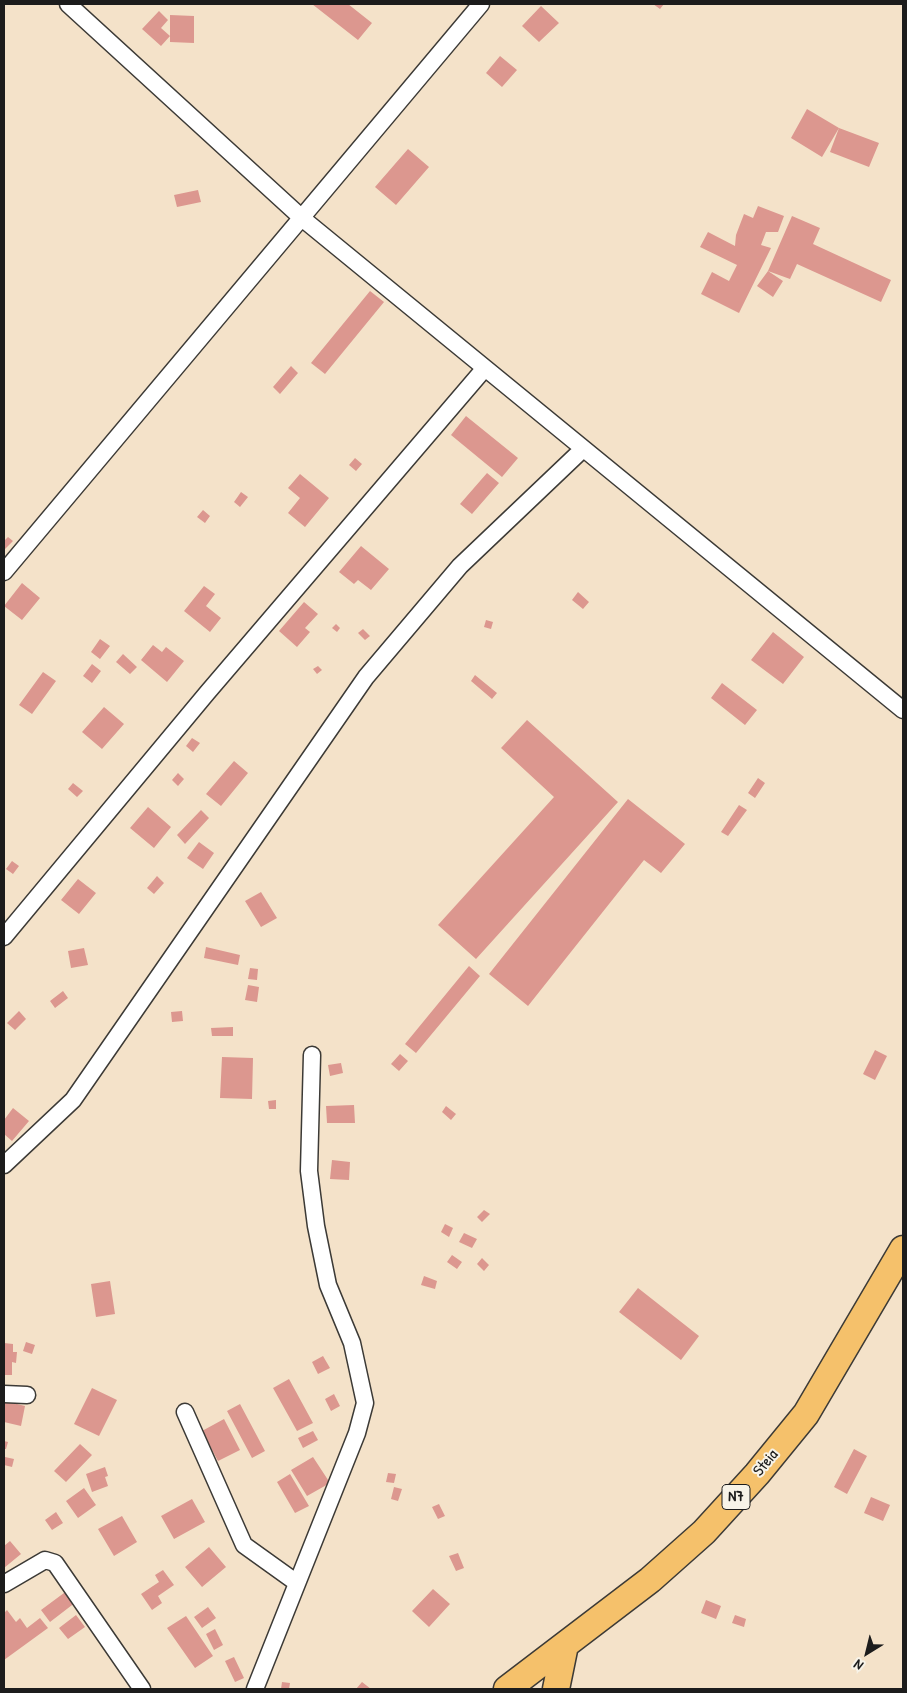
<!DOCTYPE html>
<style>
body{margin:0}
#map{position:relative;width:907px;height:1693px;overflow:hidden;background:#f4e2c9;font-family:"Patrick Hand",sans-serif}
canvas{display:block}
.frame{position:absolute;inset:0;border:5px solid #1c1c1c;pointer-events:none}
.north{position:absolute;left:842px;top:1628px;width:50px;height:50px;-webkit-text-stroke:4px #f7f3e8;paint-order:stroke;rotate:216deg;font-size:14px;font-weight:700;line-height:20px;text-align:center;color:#1c1c1c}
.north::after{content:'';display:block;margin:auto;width:18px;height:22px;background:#1c1c1c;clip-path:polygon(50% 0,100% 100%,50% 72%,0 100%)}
</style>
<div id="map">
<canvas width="907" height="1693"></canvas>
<div class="frame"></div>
<div class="north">N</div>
</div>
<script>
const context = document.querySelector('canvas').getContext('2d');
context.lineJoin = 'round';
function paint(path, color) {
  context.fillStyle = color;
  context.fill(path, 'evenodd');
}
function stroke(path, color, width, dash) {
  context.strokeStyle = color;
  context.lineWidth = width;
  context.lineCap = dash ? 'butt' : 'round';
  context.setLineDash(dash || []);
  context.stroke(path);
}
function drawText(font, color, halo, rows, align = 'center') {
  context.font = font + ' "Patrick Hand",sans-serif';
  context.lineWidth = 4;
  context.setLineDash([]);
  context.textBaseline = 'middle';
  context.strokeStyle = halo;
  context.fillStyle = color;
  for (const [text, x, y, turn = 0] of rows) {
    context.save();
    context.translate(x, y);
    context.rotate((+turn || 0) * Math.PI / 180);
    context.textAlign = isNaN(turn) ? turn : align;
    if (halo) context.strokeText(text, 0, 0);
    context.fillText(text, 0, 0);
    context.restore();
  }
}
paint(new Path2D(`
 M312 4H348L372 23 358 40Z
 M653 4H664L660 9Z
 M541 6 559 23 539 42 522 26Z
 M159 11 168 20 161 28 170 36 161 46 142 29Z
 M170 15 194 16V43L170 42Z
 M500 56 517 70 502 87 486 73Z
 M807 109 839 128 822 157 791 138Z
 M839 128 879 143 869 167 830 152Z
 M408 149 429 167 396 205 375 187Z
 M198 190 201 202 177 207 174 195Z
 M758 206 784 216 778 232H766L761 245 771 248 739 313 701 294 712 272 729 281 737 265 700 247 708 232 735 246 736 235 744 214 753 218Z
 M792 216 820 228 813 244 891 280 881 302 797 264 790 279 768 271 783 281 773 297 757 286 768 271Z
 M370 291 384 302 325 374 311 363Z
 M291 366 298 373 280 394 273 387Z
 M466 416 518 458 502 477 451 435Z
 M355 458 362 464 356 471 349 465Z
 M487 473 499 483 472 514 460 504Z
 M300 474 329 498 305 527 288 513 300 498 288 488Z
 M241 492 248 497 240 507 234 502Z
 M203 510 210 516 205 523 197 517Z
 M8 537 13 541 4 550V541Z
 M361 546 389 569 371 590 358 580 354 584 339 572Z
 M22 583 40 598 22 620 4 606Z
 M204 586 215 594 206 606 221 618 210 632 184 611Z
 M578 592 589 602 583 609 572 600Z
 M304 602 318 614 305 628 310 632 297 647 279 631Z
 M486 620 493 622 491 629 484 627Z
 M336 624 340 628 337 632 332 628Z
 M363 629 370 636 365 640 358 633Z
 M773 632 804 657 783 684 751 660Z
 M100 639 110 646 100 659 91 652Z
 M153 645 162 652 166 647 184 661 167 682 141 660Z
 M123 654 137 667 130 674 116 662Z
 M92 664 101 671 92 683 83 676Z
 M318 666 322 670 317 674 313 669Z
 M43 672 56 681 32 714 19 705Z
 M475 675 497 693 492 699 471 681Z
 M722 683 757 710 745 725 711 698Z
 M104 707 124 724 102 749 82 732Z
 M527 720 618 802 476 959 438 925 554 797 501 748Z
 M192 738 200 743 193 752 186 746Z
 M234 761 248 773 221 806 206 794Z
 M178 773 184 779 178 786 172 780Z
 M758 778 765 783 755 798 748 793Z
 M73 783 83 791 77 797 68 789Z
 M628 799 685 844 661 873 644 860 528 1006 489 974Z
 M739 805 747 810 728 836 721 832Z
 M148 807 171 827 154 848 130 828Z
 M201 810 209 818 185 844 177 835Z
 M199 842 214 853 203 869 187 858Z
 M12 861 19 866 13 874 6 869Z
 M157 876 164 883 154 894 147 888Z
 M78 879 96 893 79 914 61 900Z
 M261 892 277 918 261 927 245 901Z
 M206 947 240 955 238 965 204 958Z
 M84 948 88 965 71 968 68 951Z
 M469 966 480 976 416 1053 405 1044Z
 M250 968 258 969 257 980 248 979Z
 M248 985 259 987 257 1002 245 1000Z
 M63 991 68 998 55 1008 50 1001Z
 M19 1011 26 1019 15 1030 7 1023Z
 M182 1011 183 1021 172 1022 171 1012Z
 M233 1027V1036H212L211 1028Z
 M875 1050 887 1056 875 1080 863 1074Z
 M400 1054 408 1061 399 1071 391 1064Z
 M222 1057 253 1058 252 1099 220 1098Z
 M341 1063 343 1073 330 1076 328 1065Z
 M276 1100V1109H269L268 1101Z
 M354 1105 355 1123H327L326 1106Z
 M446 1106 456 1114 451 1120 442 1112Z
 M13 1108 29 1121 12 1141 4 1134V1120Z
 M332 1160 350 1162 349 1180 330 1179Z
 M484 1210 490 1214 482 1222 477 1217Z
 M445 1224 453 1228 449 1237 441 1232Z
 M464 1233 477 1239 472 1248 459 1242Z
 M452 1255 462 1262 457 1269 447 1262Z
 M482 1258 489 1265 484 1271 477 1264Z
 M424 1276 437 1281 435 1289 421 1285Z
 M110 1281 115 1314 96 1317 91 1284Z
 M638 1288 699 1336 681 1360 619 1312Z
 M26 1342 35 1345 32 1354 23 1351Z
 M4 1343 13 1344V1352H17L16 1363 12 1362V1375H4Z
 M323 1356 330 1368 318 1374 312 1362Z
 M289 1379 313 1423 297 1431 273 1388Z
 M92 1388 117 1400 99 1436 74 1424Z
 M334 1394 340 1406 331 1411 325 1399Z
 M5 1401 25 1406 21 1426 4 1422Z
 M240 1404 265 1451 252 1458 227 1411Z
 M224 1419 240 1450 218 1461 202 1431Z
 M313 1431 318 1440 303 1448 298 1438Z
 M4 1441 8 1442 6 1449H4Z
 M80 1444 92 1455 66 1482 54 1471Z
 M854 1449 867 1456 847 1494 834 1487Z
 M5 1457 14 1459 12 1467 4 1465Z
 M313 1457 330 1483 307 1496 291 1470Z
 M105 1467 108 1476 105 1477 108 1486 92 1492 86 1474Z
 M388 1473 396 1474 394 1483 386 1482Z
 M290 1474 309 1506 295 1513 277 1482Z
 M394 1487 402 1489 398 1501 391 1499Z
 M84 1488 96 1505 78 1518 66 1501Z
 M871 1497 890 1505 883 1521 864 1513Z
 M192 1499 205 1522 174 1539 161 1516Z
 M439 1504 445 1516 438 1519 432 1507Z
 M56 1512 63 1523 52 1530 45 1520Z
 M122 1516 137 1542 114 1556 98 1529Z
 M10 1541 21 1554 4 1568V1546Z
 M209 1547 226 1567 202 1587 185 1567Z
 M458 1553 464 1568 456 1571 449 1556Z
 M163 1570 174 1585 158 1596 162 1603 152 1610 141 1594 159 1582 155 1575Z
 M433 1589 450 1604 429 1627 412 1611Z
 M68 1590 76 1602 50 1622 41 1610Z
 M706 1600 721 1606 716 1619 701 1613Z
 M208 1607 216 1618 202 1628 194 1617Z
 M7 1610 16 1622 20 1618 27 1628 40 1618 48 1628 4 1660V1613Z
 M76 1615 85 1627 68 1639 59 1628Z
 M735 1615 746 1619 744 1627 732 1623Z
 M186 1616 213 1656 195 1668 167 1628Z
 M215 1629 223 1645 214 1650 206 1634Z
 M234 1657 244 1678 235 1682 225 1661Z
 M282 1682 290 1683 289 1689H281Z
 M362 1682 371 1689H356Z`), '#dc978f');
const street = new Path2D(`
 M68 4 303 219 903 710
 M4 572 481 4
 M4 937 207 693 485 368
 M4 1165 73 1100 366 677 460 566 583 449
 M4 1394 27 1395
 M185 1412 244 1545 297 1583
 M4 1584 45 1560 55 1563 142 1689
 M255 1689 357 1433 365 1403 352 1343 328 1285 316 1226 309 1171 312 1055`);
const primary = new Path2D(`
 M507 1689 650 1580 704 1532 757 1474 806 1414 903 1249
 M556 1689 565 1645`);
stroke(street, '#3c3a36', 19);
stroke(primary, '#3c3a36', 29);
stroke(street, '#fff', 16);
stroke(primary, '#f5c16b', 26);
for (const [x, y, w] of [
 [736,1497,28]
]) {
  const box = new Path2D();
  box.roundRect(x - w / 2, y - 12.5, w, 25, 4);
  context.fillStyle = '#f7f3e8';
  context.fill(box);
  stroke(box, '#1c1c1c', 1);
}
drawText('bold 15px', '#1c1c1c', null, [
 ["N7",736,1497]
]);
drawText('16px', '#1c1c1c', '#f7f3e8', [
 ["Steia",766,1463,-50]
]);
</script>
